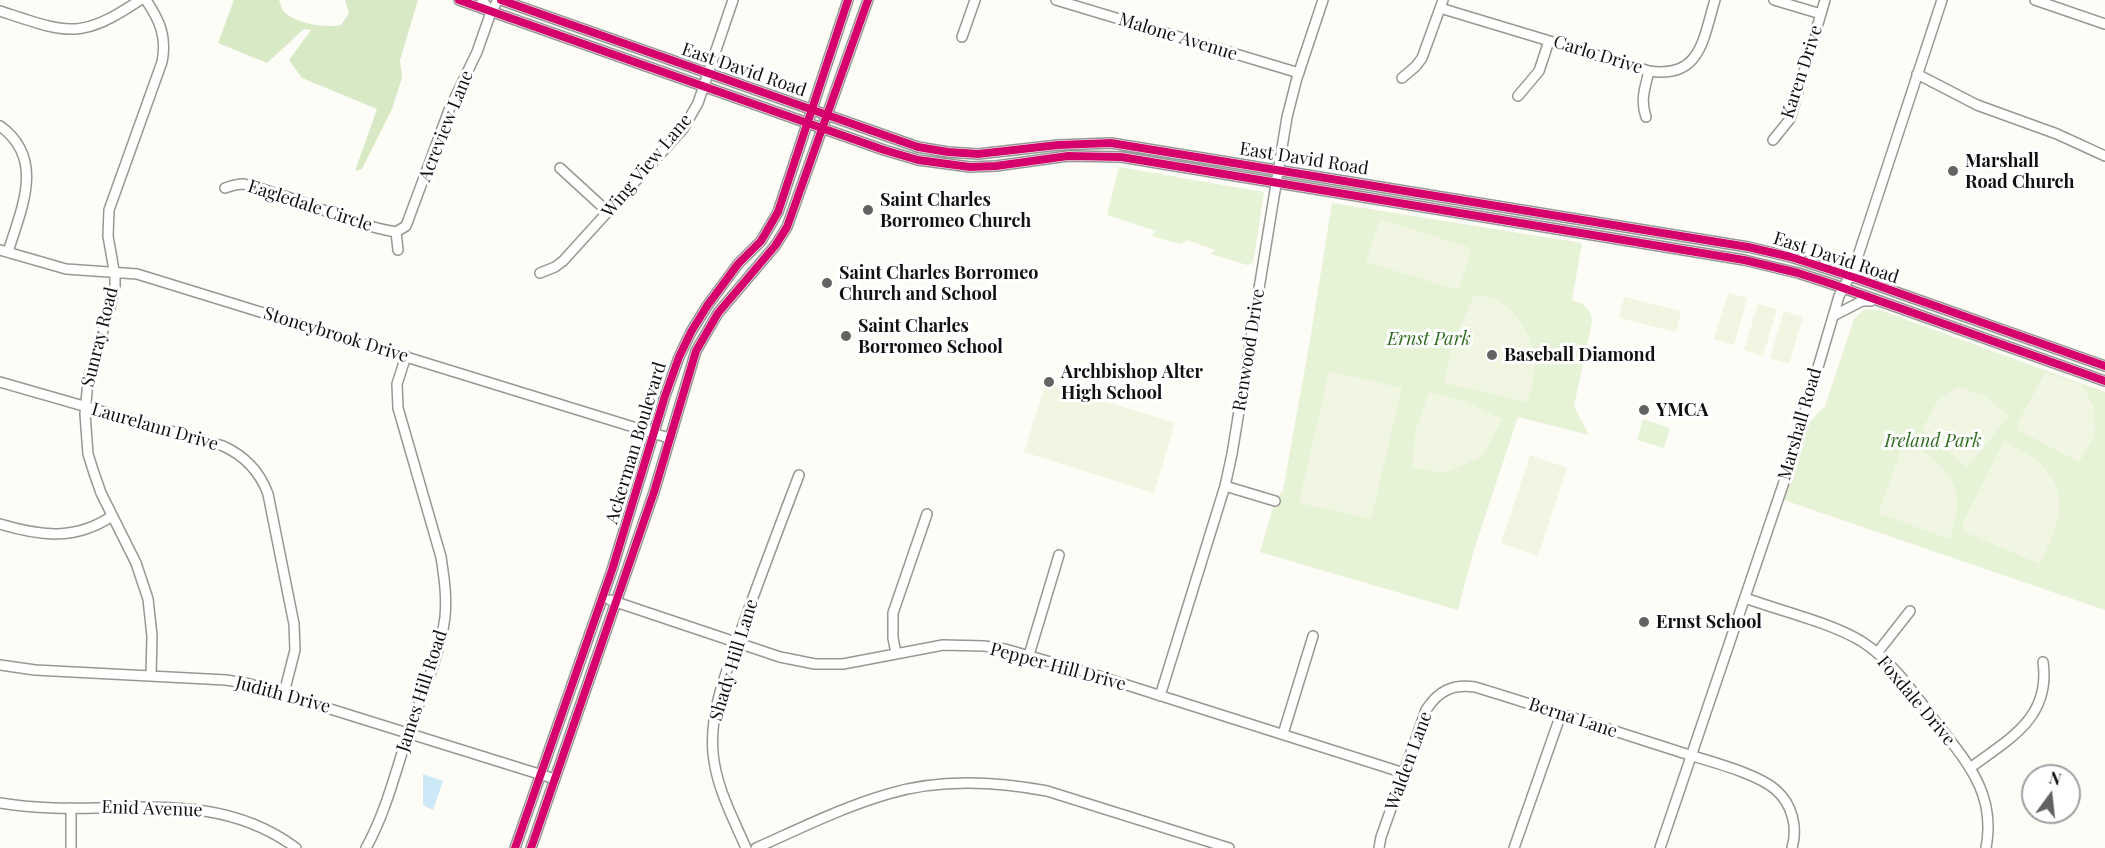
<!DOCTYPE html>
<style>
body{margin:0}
#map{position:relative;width:2105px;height:848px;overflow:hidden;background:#fdfcf7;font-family:"Playfair Display",serif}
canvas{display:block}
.north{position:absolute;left:2021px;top:764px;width:60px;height:60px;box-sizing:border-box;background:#fff;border:2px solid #a0a0a0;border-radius:50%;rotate:15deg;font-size:16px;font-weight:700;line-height:24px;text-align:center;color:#111}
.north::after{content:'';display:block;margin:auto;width:21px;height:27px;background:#646362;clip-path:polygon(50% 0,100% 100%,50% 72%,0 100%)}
</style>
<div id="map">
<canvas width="2105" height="848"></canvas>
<div class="north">N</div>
</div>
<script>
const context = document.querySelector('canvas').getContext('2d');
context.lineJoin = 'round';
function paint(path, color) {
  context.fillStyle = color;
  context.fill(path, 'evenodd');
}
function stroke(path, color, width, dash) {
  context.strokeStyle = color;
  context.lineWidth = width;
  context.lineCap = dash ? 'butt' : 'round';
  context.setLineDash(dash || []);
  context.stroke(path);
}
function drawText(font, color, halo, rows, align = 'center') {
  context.font = font + ' "Playfair Display",serif';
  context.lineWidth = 6;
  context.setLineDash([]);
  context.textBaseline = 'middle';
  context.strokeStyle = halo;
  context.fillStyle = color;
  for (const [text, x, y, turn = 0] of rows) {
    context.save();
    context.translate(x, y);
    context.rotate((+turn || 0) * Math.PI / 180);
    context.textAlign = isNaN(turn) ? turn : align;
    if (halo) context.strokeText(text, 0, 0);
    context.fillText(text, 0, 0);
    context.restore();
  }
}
paint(new Path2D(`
 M1119 167 1264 192 1253 263 1247 265 1211 254 1215 250 1187 240 1180 244 1152 236 1156 231 1107 215Z
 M1332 203 1582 243 1572 300C1585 304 1591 309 1592 322L1574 406 1589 435 1518 417 1473 553 1458 610 1260 552 1275 501 1283 490 1310 340Z
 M1866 309 1880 310 2105 392V610L1778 498 1799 433 1825 406 1854 319 1861 312Z
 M1643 419 1670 428 1664 448 1637 440Z`), '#e7f3d7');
paint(new Path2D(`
 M234 0H279C281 5 282 10 285 13 299 24 325 28 341 25L349 13 345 0H418L400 60 402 78 392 109 362 169 355 171 377 109 302 78 289 60 311 30 304 29 267 63 218 43Z`), '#d8eac5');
paint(new Path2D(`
 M1380 219 1468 247 1471 252 1459 288 1455 289 1366 262Z
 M1728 293 1747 298 1734 345 1714 339Z
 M1474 296C1479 296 1484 296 1489 297 1514 302 1535 340 1535 364 1535 377 1531 390 1527 402L1444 383 1452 346Z
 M1624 297 1681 311 1676 332 1619 318Z
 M1758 304 1777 309 1763 356 1744 350Z
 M1784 311 1803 317 1789 364 1770 358Z
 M1329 371 1402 388 1371 519 1299 503Z
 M2045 373 2081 384 2094 406 2095 435 2079 462 2018 430 2017 424Z
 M1046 383 1175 423 1154 493 1024 452Z
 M1959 387 1985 396 2009 416 1967 467 1922 431 1938 399Z
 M1429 392 1467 402 1502 419 1483 456 1445 473 1412 468 1416 429Z
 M2004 441C2015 448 2030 454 2040 463 2074 496 2057 528 2040 564L1964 532 1962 524Z
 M1904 442C1932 455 1958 471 1957 506 1956 517 1952 528 1950 539L1878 513Z
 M1530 455 1567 468 1538 556 1501 543Z`), '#f0f6e1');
paint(new Path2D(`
 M423 774 443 781 433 810 423 805Z`), '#cde8f7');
const minor = new Path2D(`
 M146 0C160 21 167 37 162 62L109 210 108 236 115 276V286L111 304 88 380 85 414 88 454 94 473 101 493 136 563 148 599 152 636 151 676
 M459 0 884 150 918 160 970 167 996 166 1068 156 1121 157 1744 260 1798 273 1832 284 2105 381
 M482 0 491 12
 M501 0 918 147 948 152 978 154 1058 145 1111 143 1748 247 1791 257 1862 280 2105 366
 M1056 0 1299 73
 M1774 0 1821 14
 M2035 0 2105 24
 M1440 8 1649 71C1701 79 1703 39 1715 0
 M0 11C67 33 79 41 140 0
 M962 37 975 0
 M1917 74 1977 105 2057 134 2105 156
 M1402 78 1416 66 1422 58 1443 0
 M1518 96 1539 71 1549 41
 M1646 117C1640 100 1645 88 1649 71
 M0 126C46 159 21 209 8 252
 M1773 140 1790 119 1825 0
 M560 168 608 212
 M225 188C231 186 236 184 243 184 253 185 265 190 275 193 315 205 354 225 396 232
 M396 232 406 226 449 110 477 52 491 12 498 0
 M396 232 398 250
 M0 250 66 269 137 274 669 438
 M540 273 555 267 563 261 683 129 698 103 733 0
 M1833 316 1862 301H1871
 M0 382 223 446C245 456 260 472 268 494L294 624 295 650 284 693
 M1225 486 1275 501
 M0 524C40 536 75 541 112 516
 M1745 598C1781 611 1829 622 1861 641 1894 662 1915 695 1938 725 1953 744 1969 763 1979 785 1988 805 1990 827 1986 848
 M610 600 780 657 815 664H843L943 645 984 646 1005 649 1089 673 1404 773
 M896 653 893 638V613L927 514
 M1877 653 1910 611
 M1029 655 1059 555
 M0 665 35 670 226 680 250 684 555 779
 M1160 696 1225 486 1232 454 1287 117 1297 78 1323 0
 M1283 734 1313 636
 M1970 768C2009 739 2051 718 2043 662
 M0 803C101 821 206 781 296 848
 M71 848V808
 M366 848C386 812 396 770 409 731 422 694 440 656 445 617 447 596 444 577 441 557L398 408 397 384 406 356
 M515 848 612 570 665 396 679 357 691 332 707 306 738 264 761 241 778 212 848 0
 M531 848 654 492 696 351 718 313 775 246 787 227 868 0
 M746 848C733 818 716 787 713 753 709 709 729 666 743 625 761 575 780 525 799 475
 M756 848C799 829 843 807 888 794 940 778 994 781 1047 791L1229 848
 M1379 848 1381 837 1426 710C1438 691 1452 684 1475 687 1544 708 1614 731 1683 753 1708 761 1757 773 1776 790 1792 804 1798 827 1792 848
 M1514 848 1561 714
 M1660 848 1786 476 1839 296 1854 268 1942 0`);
stroke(minor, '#979795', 12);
stroke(minor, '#fffffe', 9);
stroke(new Path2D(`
 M459 0 884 150 918 160 970 167 996 166 1068 156 1121 157 1744 260 1798 273 1832 284 2105 381
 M501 0 918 147 948 152 978 154 1058 145 1111 143 1748 247 1791 257 1862 280 2105 366
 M515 848 612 570 665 396 679 357 691 332 707 306 738 264 761 241 778 212 848 0
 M531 848 654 492 696 351 718 313 775 246 787 227 868 0`), '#d6006c', 8);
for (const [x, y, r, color] of [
 [1953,171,6,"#646362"],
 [868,210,6,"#646362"],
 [827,283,6,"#646362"],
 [846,336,6,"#646362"],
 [1492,355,6,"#646362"],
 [1049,382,6,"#646362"],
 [1644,410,6,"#646362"],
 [1644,622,6,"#646362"]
]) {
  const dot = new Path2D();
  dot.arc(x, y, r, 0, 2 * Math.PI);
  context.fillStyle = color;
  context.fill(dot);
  stroke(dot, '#fff', 2);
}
drawText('18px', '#111', '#fff', [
 ["Malone Avenue",1178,37,17],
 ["Carlo Drive",1598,55,17],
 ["East David Road",744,70,19],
 ["Karen Drive",1802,72,-72],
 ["Acreview Lane",446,126,-68],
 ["East David Road",1304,159,9],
 ["Wing View Lane",647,166,-50],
 ["Eagledale Circle",310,206,18],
 ["East David Road",1836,258,18],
 ["Stoneybrook Drive",336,335,17],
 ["Sunray Road",100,337,-76],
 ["Renwood Drive",1249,350,-81],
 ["Marshall Road",1800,424,-74],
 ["Laurelann Drive",155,427,16],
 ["Ackerman Boulevard",636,443,-73],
 ["Shady Hill Lane",734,660,-73],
 ["Pepper Hill Drive",1058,667,15],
 ["James Hill Road",422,691,-72],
 ["Judith Drive",283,695,15],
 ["Foxdale Drive",1916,701,50],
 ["Berna Lane",1573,718,18],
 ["Walden Lane",1409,761,-70],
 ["Enid Avenue",152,809,2]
]);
drawText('bold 18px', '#111', '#fff', [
 ["Marshall",1965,161],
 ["Road Church",1965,182],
 ["Saint Charles",880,200],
 ["Borromeo Church",880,221],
 ["Saint Charles Borromeo",839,273],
 ["Church and School",839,294],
 ["Saint Charles",858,326],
 ["Borromeo School",858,347],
 ["Baseball Diamond",1504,355],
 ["Archbishop Alter",1061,372],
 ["High School",1061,393],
 ["YMCA",1656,410],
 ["Ernst School",1656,622]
], 'left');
drawText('italic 18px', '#2f6b1f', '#fff', [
 ["Ernst Park",1429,339],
 ["Ireland Park",1933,441]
]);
</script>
